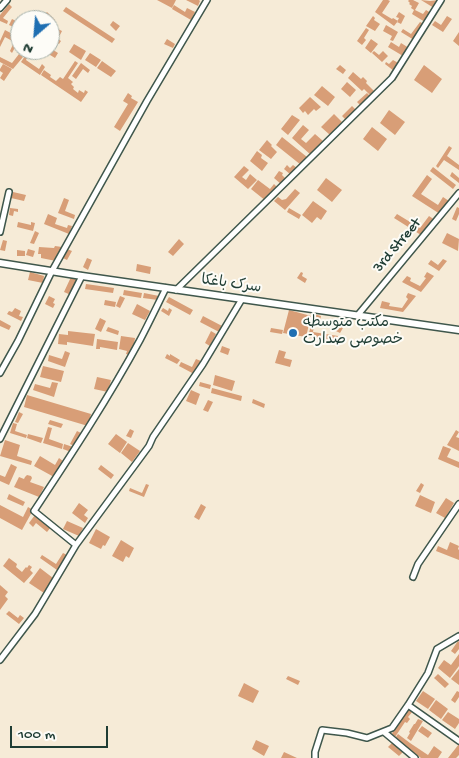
<!DOCTYPE html>
<meta charset="utf-8">
<style>
body{margin:0}
#map{position:relative;width:459px;height:758px;overflow:hidden;background:#f6ebd7;font-family:"Gochi Hand",sans-serif}
canvas{display:block}
.north{position:absolute;left:10px;top:10px;width:50px;height:50px;box-sizing:border-box;background:#fdfcf7;border:1px solid #a4b0a9;border-radius:50%;rotate:207deg;font-size:14px;font-weight:700;line-height:20px;text-align:center;color:#1f3d34}
.north::after{content:'';display:block;margin:auto;width:18px;height:22px;background:#1f6fb2;clip-path:polygon(50% 0,100% 100%,50% 72%,0 100%)}
.scale{position:absolute;left:10px;top:726px;width:98px;height:22px;box-sizing:border-box;border:2px solid #1f3d34;border-top:0;padding-left:6px;font-size:15px;line-height:18px;white-space:nowrap;color:#1f3d34;-webkit-text-stroke:4px #fdfcf7;paint-order:stroke}
</style>
<div id="map">
<canvas width="459" height="758"></canvas>
<div class="north">N</div>
<div class="scale">100 m</div>
</div>
<script>
const context = document.querySelector('canvas').getContext('2d');
context.lineJoin = 'round';
function paint(path, color) {
  context.fillStyle = color;
  context.fill(path, 'evenodd');
}
function stroke(path, color, width, dash) {
  context.strokeStyle = color;
  context.lineWidth = width;
  context.lineCap = dash ? 'butt' : 'round';
  context.setLineDash(dash || []);
  context.stroke(path);
}
function drawText(font, color, halo, rows, align = 'center') {
  context.font = font + ' "Gochi Hand","Playpen Sans Arabic",sans-serif';
  context.lineWidth = 4;
  context.setLineDash([]);
  context.textBaseline = 'middle';
  context.strokeStyle = halo;
  context.fillStyle = color;
  for (const [text, x, y, turn = 0] of rows) {
    context.save();
    context.translate(x, y);
    context.rotate((+turn || 0) * Math.PI / 180);
    context.textAlign = isNaN(turn) ? turn : align;
    if (halo) context.strokeText(text, 0, 0);
    context.fillText(text, 0, 0);
    context.restore();
  }
}
paint(new Path2D(`
 M157 0H176L172 8Z
 M186 0H199L200 1 198 6Z
 M383 0H388L390 1 382 13 392 19 393 18 398 21 394 26 375 12Z
 M409 0H413L419 3 415 10 423 14 426 10 431 13 425 22 412 14 414 10 411 8 412 6 409 4 410 3 408 1Z
 M421 0 430 1 439 0 434 8Z
 M9 4 12 7 3 18 8 21 7 24 0 21V15Z
 M174 5 185 12 187 8 195 12 191 20 172 9Z
 M66 7 115 39 112 43 63 11Z
 M47 12 55 20 50 25V20H43L45 18 43 16Z
 M399 12 405 16 401 24 397 22 399 18 396 17Z
 M373 16 375 18 374 20 380 24 375 31 366 26Z
 M447 16 452 19 443 32 432 25 435 21 441 25Z
 M12 19 20 23V30L9 25Z
 M113 21 120 26 116 31 110 25Z
 M420 22 424 24 414 40 401 32 403 29 411 34Z
 M386 25 398 32 393 41 390 40 392 36 383 31Z
 M52 26 62 31 58 39 61 41 59 44 50 39V29Z
 M366 28 369 30 364 38 366 40 362 45 357 41Z
 M5 30 20 38 12 53 10 51 14 42 5 37 0 47V41Z
 M459 32V46L453 41Z
 M167 39 175 44 173 48 164 44Z
 M371 39 378 44 371 53 365 48Z
 M391 42 399 47 401 43 409 48 403 56 388 47Z
 M74 44 86 51 81 60 69 52Z
 M50 48 58 53 55 58 42 50H50Z
 M374 51 379 55 383 51 388 56 382 62 372 53Z
 M90 53 101 60 96 67 85 60Z
 M19 54 23 57 13 69 0 62V57L12 63Z
 M25 56 27 58 26 60 39 69 42 64 45 67 40 75 21 62Z
 M393 60 400 64 394 71 385 64 386 62 389 64Z
 M75 61 78 63 68 78 73 82 71 84 74 87 73 89 78 93 79 90 84 93 85 90 88 92 81 102 41 75 44 70 51 75 50 77 56 81 60 77 63 79Z
 M102 61 116 71 111 77 97 68Z
 M81 63 90 70 88 73 83 69 76 79 72 76Z
 M3 64 12 69 4 81 0 78 3 73 0 71V69Z
 M340 65 346 70 343 74 336 69Z
 M424 65 442 79 432 93 414 80Z
 M353 72 361 79 363 77 367 81 366 83 374 91 370 95 364 89 362 91 348 78Z
 M347 82 356 90 350 97 341 89Z
 M322 86 335 97 328 106 314 95Z
 M128 93 132 96 131 98 138 102 120 131 114 127 128 104 123 101Z
 M367 93 371 97 361 106 357 102Z
 M310 97 321 107 316 111 314 109 308 115 305 111 303 113 299 108Z
 M352 106 356 110 346 120 342 116Z
 M389 110 405 122 395 135 380 123Z
 M334 114 342 122 330 135 321 127Z
 M292 115 300 120 288 135 281 129Z
 M303 125 309 130 301 139 306 143 315 134 323 141 311 155 292 138Z
 M372 127 387 139 378 151 363 139Z
 M282 137 307 157 301 165 276 145Z
 M267 140 272 145 271 146 277 152 271 159 259 150Z
 M449 146 452 148 447 156 459 165V170L444 160 438 168 436 166Z
 M257 151 262 155 261 158 268 163 262 171 250 161Z
 M287 165 290 168 293 165 297 168 291 175 284 169Z
 M244 166 249 170 242 177 246 180 250 174 257 180 248 189 234 177Z
 M433 167 456 185 453 189 430 171Z
 M279 171 283 173 282 175 286 179 282 185 274 178Z
 M452 172 459 178V183L450 176Z
 M427 175 432 179 421 194 438 205 443 197 449 201 440 214 412 196Z
 M326 178 342 190 332 202 317 190Z
 M258 180 270 189 274 184 277 187 266 201 251 189Z
 M295 189 300 193 285 210 274 201 278 197 282 200 286 199Z
 M13 192 26 195 24 201 11 198Z
 M64 198 69 200 65 211 75 215 74 219 58 213Z
 M313 201 327 211 321 220 317 217 312 223 302 215Z
 M457 207 459 208V214L456 221 452 219Z
 M10 208 18 209V212L14 211 13 216 9 215Z
 M289 208 301 215 299 219 287 212Z
 M48 214 57 218 55 224 67 228 68 225 72 226 69 234 44 224Z
 M397 214 420 228 429 216 435 220 421 235 394 218Z
 M18 222 31 225V222L35 223 33 231 17 227Z
 M35 231 39 233 34 244 30 243Z
 M447 233 459 239 458 251 442 243Z
 M179 239 184 244 173 256 168 252Z
 M3 240 7 241 5 251 0 250Z
 M55 246 62 247 56 261 41 258V254H38L39 247 54 248Z
 M28 249 35 251 33 257 26 255Z
 M67 249 72 251 67 260 63 258Z
 M17 250 25 251V256H17Z
 M87 258 92 260 88 270 83 267Z
 M443 259 447 261 439 271 428 264 431 260 438 265Z
 M137 264 151 267 150 274 136 271Z
 M30 272 44 276 43 283 28 280Z
 M301 272 303 273 302 276 307 279 305 283 297 278Z
 M427 272 434 276 421 292 402 282 407 276 411 278 410 281 420 286 426 278 424 277Z
 M71 277 77 280 71 295 64 292Z
 M86 284 114 288 113 293 85 289Z
 M124 290 142 293 141 298 123 295Z
 M144 293 159 296 158 300 143 298Z
 M408 293 416 296 403 312 380 308 382 301 390 303 389 306 402 308 408 299 406 297Z
 M49 296 55 299 53 303 55 304 53 308 45 304Z
 M120 296 125 298 120 308 116 306Z
 M169 297 193 310 190 315 166 302Z
 M105 300 116 302 115 307 104 305Z
 M137 304 150 311 145 320 132 314Z
 M15 308 21 311 19 316 23 317 21 321 7 314 9 311 12 312Z
 M163 308 168 311 169 308 172 310 169 316 161 311Z
 M289 310 311 316 306 337 283 333Z
 M314 314 321 316 319 325 312 324Z
 M203 316 224 327 221 333 200 322Z
 M100 318 106 321 101 332 95 329Z
 M343 319 347 321 340 333 336 331Z
 M0 320 11 326 9 330 0 326Z
 M311 325H314L313 332 338 336 335 341 308 337Z
 M108 327 119 331 118 335 106 331Z
 M271 328 283 330 282 334 270 332Z
 M68 331 95 334 93 346 67 342V345L58 344 59 334 68 335Z
 M211 331 216 334 210 346 205 343Z
 M121 336 135 338 133 352 130 351V355L126 354 127 351 119 349Z
 M97 339 118 342 117 350 100 347V349H96Z
 M222 346 230 349 228 355 220 352Z
 M279 350 286 352 284 358 292 360 290 367 275 363Z
 M65 351 70 353 65 367 48 361 49 355 62 359Z
 M167 354 170 356V354L180 360 177 364 165 358Z
 M196 359 201 361 194 374 179 366 181 362 192 367Z
 M43 366 64 371 61 382 40 377Z
 M215 375 235 381 232 391 213 385Z
 M97 377 111 380 108 392 94 389Z
 M52 382 58 383 54 397 33 390 35 384 50 388Z
 M200 382 211 385 210 389 199 386Z
 M212 388 242 396 241 401 211 393Z
 M191 390 200 394 196 405 186 401Z
 M27 395 91 414 88 426 24 407Z
 M253 399 265 404 264 408 252 403Z
 M208 400 213 402 208 412 203 410Z
 M19 412 23 414 18 423 15 422Z
 M50 420 63 424 61 428 48 424Z
 M13 423 17 424 15 431 27 435 26 438 10 433Z
 M48 427 52 428 49 439 63 444 62 449 43 443Z
 M130 429 134 431 131 438 126 436Z
 M456 430 459 432 456 437 459 438V451L447 445Z
 M77 431 81 433 74 446 70 444Z
 M28 434 43 438 41 443 27 438Z
 M116 434 127 442 120 453 108 444Z
 M5 440 20 445 17 456 32 461 31 465 0 456Z
 M128 443 140 451 132 462 121 453Z
 M64 444 73 447 71 452 63 449Z
 M443 446 451 449 447 457 459 462V468L438 459Z
 M40 456 55 465 59 458 63 461 54 477 34 466Z
 M11 464 17 467 9 485 0 481V475L5 477Z
 M101 465 114 475 111 479 98 469Z
 M27 475 31 476 32 478 30 482 44 487 39 497 14 487 19 477 24 479 25 477Z
 M421 483 424 485 420 493 416 491Z
 M146 484 149 485 144 497 129 491 130 488 142 493Z
 M9 494 25 502 23 506 7 499Z
 M420 495 435 502 431 513 415 506Z
 M446 498 454 503 445 518 436 513Z
 M79 503 88 510 84 515 88 518 85 523 72 513Z
 M201 504 206 507 199 520 194 517Z
 M0 505 23 517 28 507 33 510 22 530 0 518Z
 M35 515 51 527 47 532 36 523 33 527 29 523Z
 M67 521 83 528 79 536 63 529Z
 M96 529 110 537 105 546 103 545 101 549 89 543Z
 M121 540 134 548 129 558 126 556 123 562 112 556Z
 M450 542 459 546 458 549 459 550V560L436 551 438 546 447 550Z
 M63 553 67 555 57 570 40 558 42 555 56 564Z
 M9 558 17 564 16 567 22 572 26 567 27 568 29 565 32 567 30 570 33 573 24 583 3 566Z
 M40 568 53 578 44 593 29 583Z
 M0 585 8 592 5 596 8 599 0 610Z
 M9 611 18 618 20 615 24 618 19 624 6 614Z
 M458 641 459 642V649L455 654 451 651Z
 M459 654V666L450 678 438 668 444 660 451 665Z
 M459 669V685L451 679Z
 M438 674 449 684 445 688 434 678Z
 M288 676 300 681 298 685 286 679Z
 M244 683 259 691 253 703 238 696Z
 M423 691 435 699 428 709 416 701Z
 M457 691 459 692V697L455 703 451 700Z
 M436 700 448 709 441 719 429 710Z
 M409 708 413 711 408 717 410 719 407 723 405 722 395 737 391 735Z
 M448 712 459 719V723L455 729 442 720Z
 M418 719 423 721 411 741 407 738 410 733 409 732 414 724H415Z
 M422 726 432 733 428 738 418 731Z
 M398 734 410 743 428 755 434 746 442 752 438 758H421L395 738Z
 M256 740 269 746 264 756 252 749Z
 M392 743 403 752 399 756 388 747Z
 M459 744V755L456 758H448Z
 M284 752 297 758H281Z`), '#d89e77');
const minor = new Path2D(`
 M0 8 7 0
 M0 232 9 192
 M176 290 392 78 441 0
 M357 316 459 193
 M0 373 18 341 52 271 147 101 207 0
 M0 439 82 276
 M76 545 34 511C71 455 108 399 140 340 149 323 157 306 166 288
 M413 577 418 564 459 504
 M0 660 35 614 76 545 149 446 153 437 203 364 242 299
 M408 705 459 741
 M384 732 415 758
 M315 758V752L322 730 347 733 367 738 392 728 408 705 428 673 437 649 459 636`);
const tertiary = new Path2D(`
 M0 263 82 276 459 330`);
stroke(minor, '#3f574c', 8);
stroke(tertiary, '#3f574c', 9);
stroke(minor, '#fff', 5);
stroke(tertiary, '#fff', 6);
for (const [x, y, r, color] of [
 [293,333,5,"#1f6fb2"]
]) {
  const dot = new Path2D();
  dot.arc(x, y, r, 0, 2 * Math.PI);
  context.fillStyle = color;
  context.fill(dot);
  stroke(dot, '#fdfcf7', 2);
}
drawText('15px', '#1f3d34', '#fdfcf7', [
 ["3rd Street",398,246,-50],
 ["سرک باغکا",231,285,8]
]);
drawText('15px', '#1f3d34', '#fdfcf7', [
 ["مکتب متوسطه",303,324],
 ["خصوصی صدارت",303,341]
], 'left');
</script>
